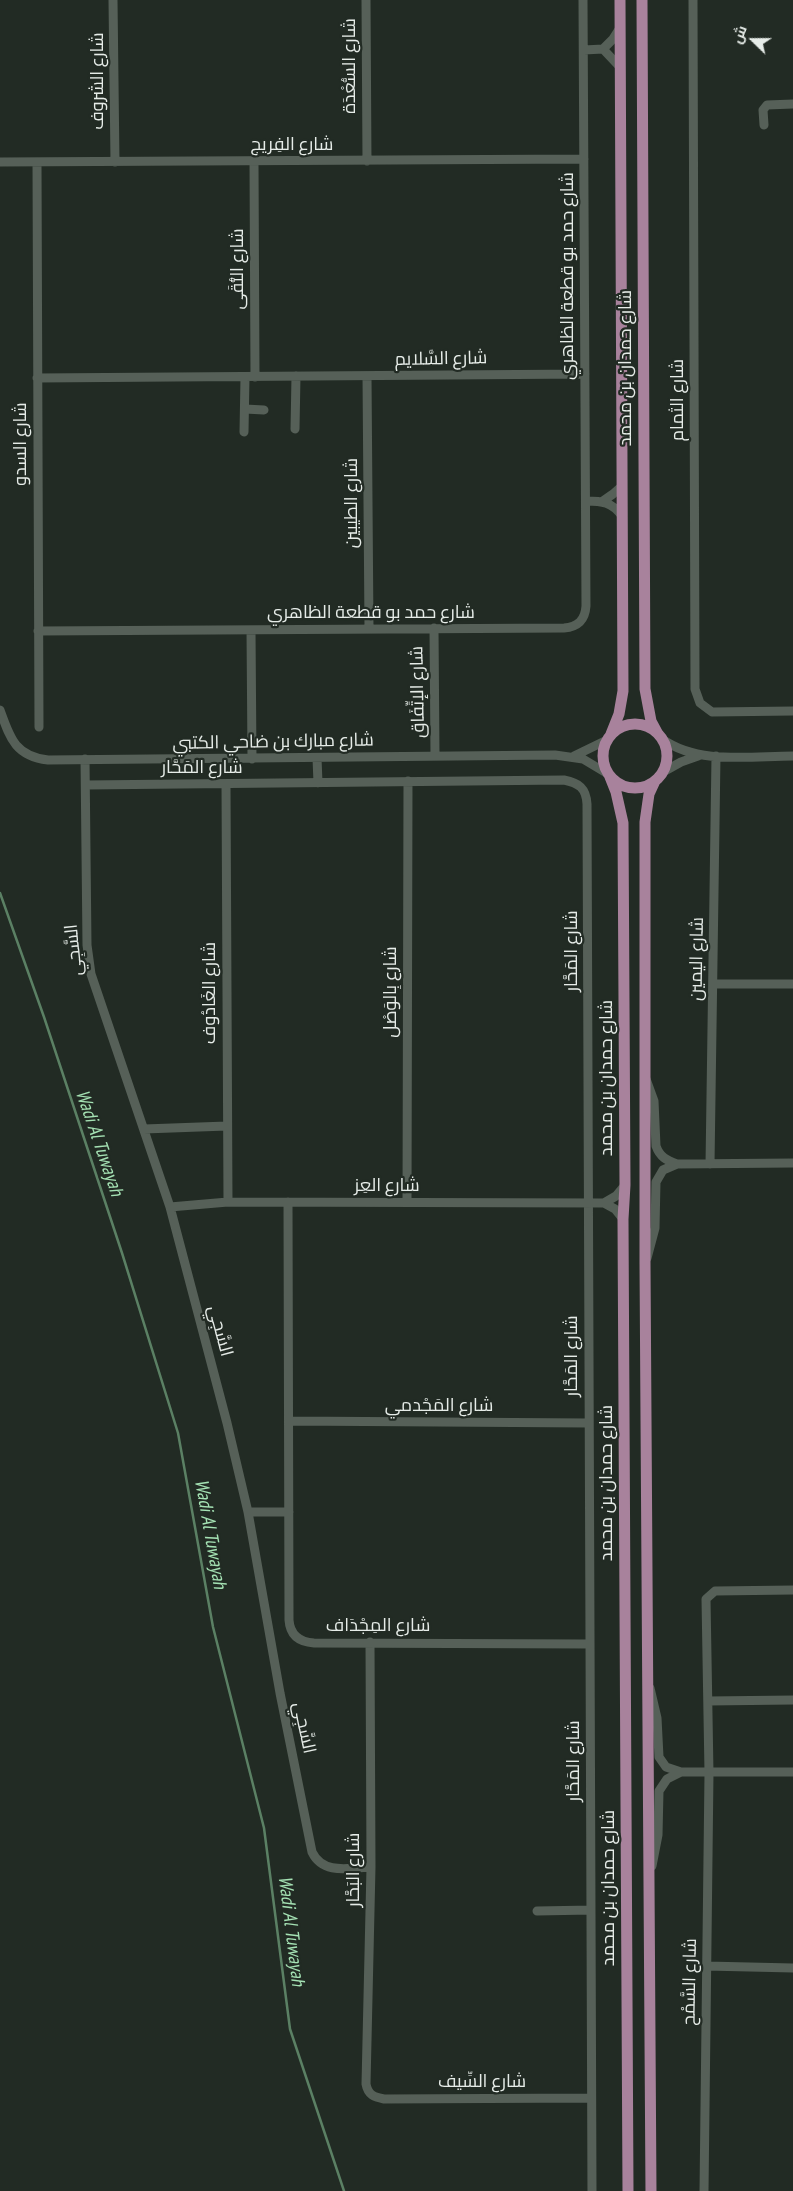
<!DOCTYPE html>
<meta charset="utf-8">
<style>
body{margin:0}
#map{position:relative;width:793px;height:2191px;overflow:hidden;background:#222b24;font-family:"PT Sans Narrow",Cairo,sans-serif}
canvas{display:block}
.north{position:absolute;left:728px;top:15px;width:50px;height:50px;-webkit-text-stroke:4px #222b24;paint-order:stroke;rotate:292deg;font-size:14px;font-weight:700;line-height:20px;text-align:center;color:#e6ece8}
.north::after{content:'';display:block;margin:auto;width:18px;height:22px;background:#e6ece8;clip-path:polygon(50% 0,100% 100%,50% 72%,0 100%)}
</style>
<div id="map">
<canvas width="793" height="2191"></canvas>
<div class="north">ش</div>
</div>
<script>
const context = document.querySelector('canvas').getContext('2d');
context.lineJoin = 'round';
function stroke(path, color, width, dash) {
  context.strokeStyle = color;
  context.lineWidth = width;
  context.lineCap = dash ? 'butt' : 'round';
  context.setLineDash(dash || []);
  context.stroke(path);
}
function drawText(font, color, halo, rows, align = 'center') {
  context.font = font + ' "PT Sans Narrow",Cairo,sans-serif';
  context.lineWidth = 4.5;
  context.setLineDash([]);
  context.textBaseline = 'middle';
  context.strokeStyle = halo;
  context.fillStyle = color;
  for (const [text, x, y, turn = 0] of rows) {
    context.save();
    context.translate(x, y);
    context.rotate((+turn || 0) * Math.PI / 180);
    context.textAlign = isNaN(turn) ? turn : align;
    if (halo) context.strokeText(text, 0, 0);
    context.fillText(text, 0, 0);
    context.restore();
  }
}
stroke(new Path2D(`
 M0 893 44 1017 122 1253 178 1433 213 1627 264 1828 290 2029 344 2191`), '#5b8064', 2.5);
stroke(new Path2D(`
 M113 0 115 162
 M366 0 367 161
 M693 0 695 689 700 703 712 712 793 711
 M603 49 619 66
 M584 50 603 49 613 39 620 28
 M764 125 763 110 767 105 793 104
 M0 162 584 159
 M37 162 39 727
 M254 162 255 377
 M367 376 369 629
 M37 378 585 374
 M245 409 264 410
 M295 429 296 376
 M244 432 245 377
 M586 501C602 501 612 502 622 516
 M603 501 613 494 622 486
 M434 628 435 756
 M251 630 252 759
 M38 631 564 628C578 627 585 620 586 606L583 0
 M0 710C10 738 15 756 48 760L555 755 583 759 608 774
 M662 739C698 765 751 756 793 756
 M574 756 607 740
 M317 758 318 783
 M85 759 87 945 91 974 170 1207 227 1423 248 1512 280 1693 312 1852C323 1875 349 1868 371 1867
 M663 772 681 762 698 756
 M226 784 228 1202
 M86 785 564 780C579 783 586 788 587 804L592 2191
 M713 984H793
 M646 1079 654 1101 656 1146C660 1157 666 1160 677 1164L793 1163
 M144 1129 227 1126
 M710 1164 716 756
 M288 1202 289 1620C290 1635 299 1642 314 1643L589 1644
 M407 1202 408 781
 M604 1203 616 1196 625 1185
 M170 1207 228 1202 604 1203 615 1209 623 1219
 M647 1258 655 1228 656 1182 663 1170 677 1164
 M290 1421 588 1423
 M248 1512H289
 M370 1642 371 1867 366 2084C368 2095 374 2097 384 2099L591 2098
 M650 1688 657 1718 659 1757 666 1767 681 1772H793
 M708 1701 793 1700
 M652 1866 658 1835 659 1791 667 1779 681 1772
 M537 1911 591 1910
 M706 1966 793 1968
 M704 2191 709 1773 706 1599 715 1591 793 1590`), '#566058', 9);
stroke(new Path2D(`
 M642 0 645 689 651 721 658 734
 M603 756a32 32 0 1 1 64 0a32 32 0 1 1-64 0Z
 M611 734 619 714 623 691 620 0
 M610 777 616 792 623 823 625 1185 623 1219 628 2191
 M651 2191 645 1263V822L649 794 655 781`), '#a8829c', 11);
drawText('18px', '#e6ece8', '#222b24', [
 ["شارع السُّعْدَة",350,66,-90],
 ["شارع الشروف",98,81,-90],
 ["شارع الفِريج",292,145],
 ["شارع التُّقَى",238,269,-90],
 ["شارع حمد بو قطعة الظاهري",568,276,-90],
 ["شارع السَّلايم",441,359,-1],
 ["شارع حمدان بن محمد",626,368,-90],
 ["شارع الثمام",678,400,-90],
 ["شارع السدو",21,444,-90],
 ["شارع الطيبين",352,503,-90],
 ["شارع حمد بو قطعة الظاهري",371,613],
 ["شارع الإتِّفَاق",418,692,-91],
 ["شارع مبارك بن ضاحي الكتبي",273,742,-1],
 ["شارع المَحَّار",202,768],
 ["السَّجِي",74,950,-96],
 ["شارع المَحَّار",572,951,-90],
 ["شارع اليمين",697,959,-89],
 ["شارع بِالوَصْل",391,992,-90],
 ["شارع الغَادُوف",210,993,-90],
 ["شارع حمدان بن محمد",607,1078,-90],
 ["شارع العِز",387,1186],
 ["السَّجِي",220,1331,75],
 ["شارع المَحَّار",572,1356,-90],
 ["شارع المَجْدمي",439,1406],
 ["شارع حمدان بن محمد",607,1483,-90],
 ["شارع المِجْدَاف",378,1626],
 ["السَّجِي",304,1728,78],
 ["شارع المَحَّار",574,1761,-90],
 ["شارع البَحَّار",354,1870,-90],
 ["شارع حمدان بن محمد",609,1888,-90],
 ["شارع السَّمْح",690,1982,-89],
 ["شارع السِّيف",482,2082]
]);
drawText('italic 19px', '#a5e2b4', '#222b24', [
 ["Wadi Al Tuwayah",99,1143,71],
 ["Wadi Al Tuwayah",210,1534,80],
 ["Wadi Al Tuwayah",291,1931,83]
]);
</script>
